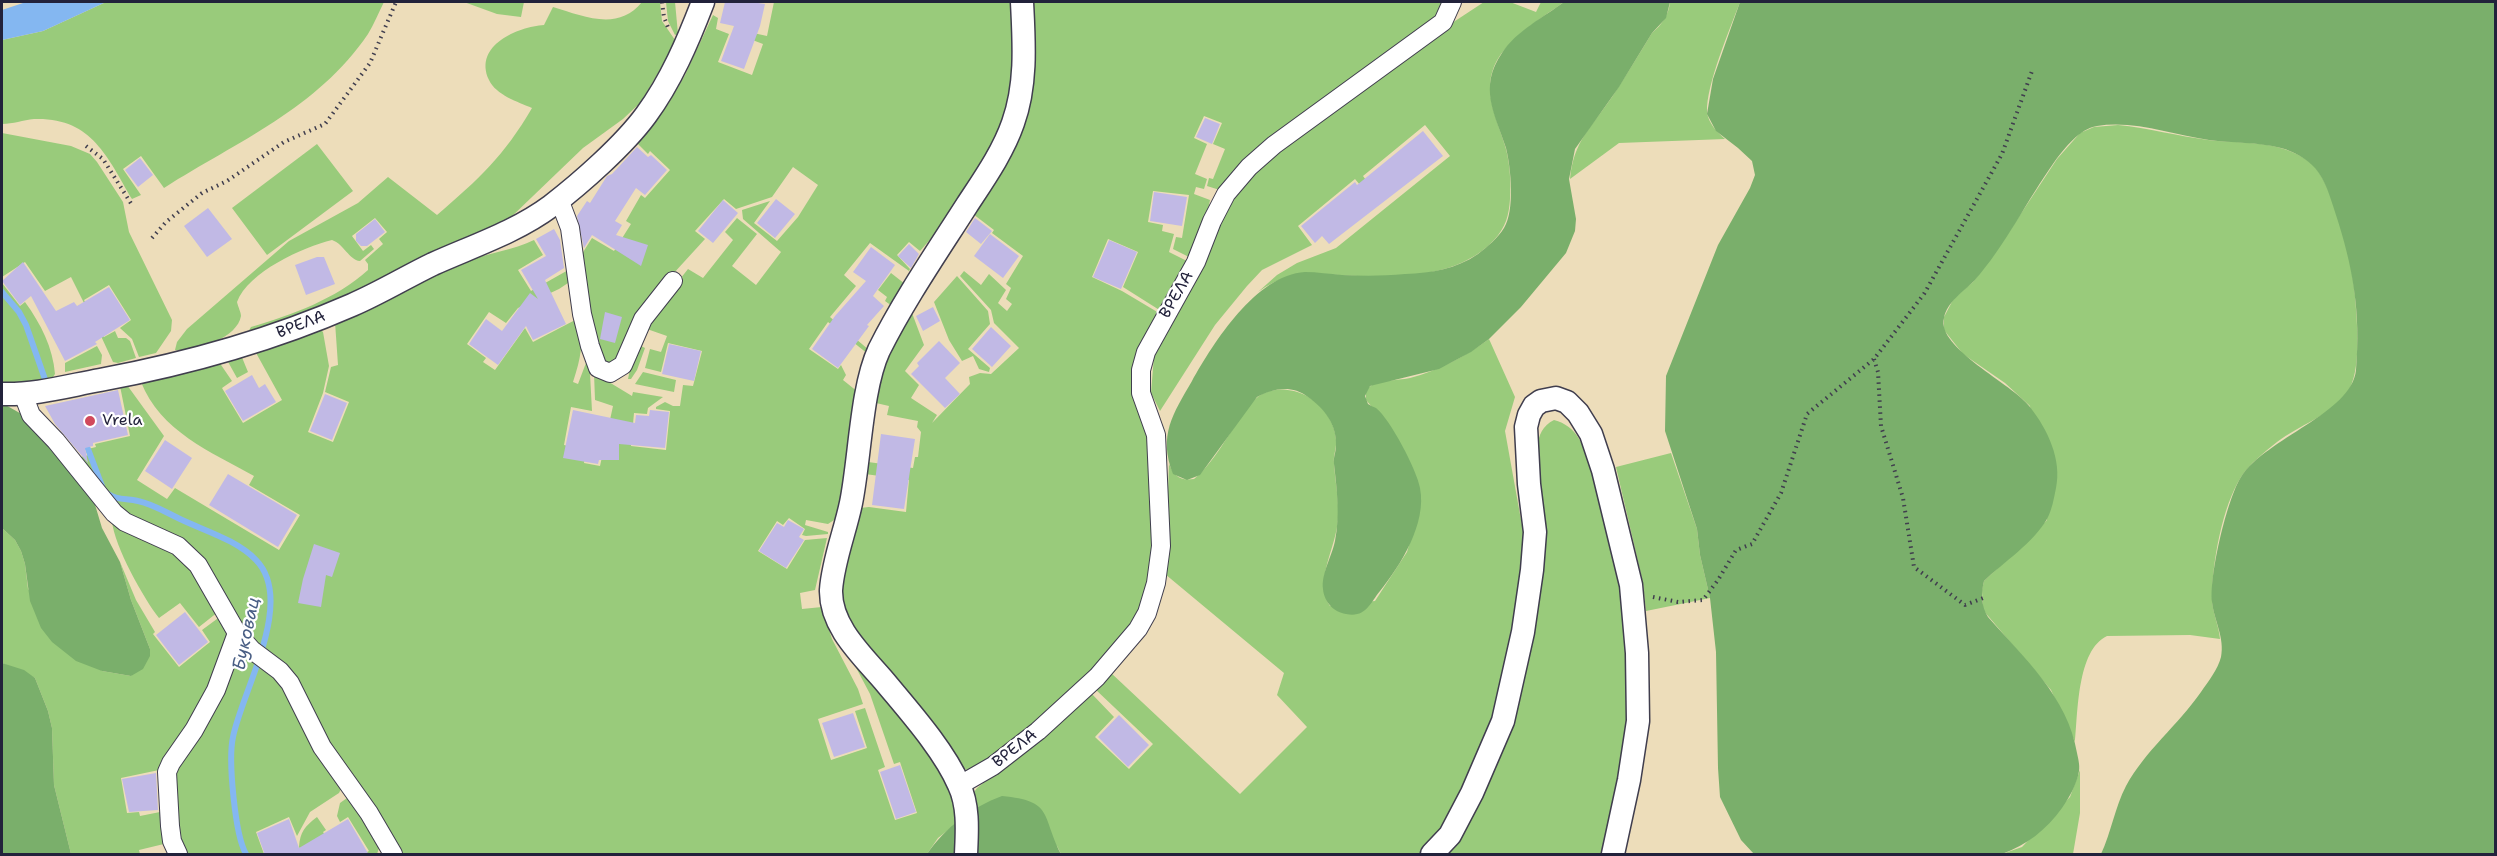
<!DOCTYPE html>
<meta charset="utf-8">
<style>
body{margin:0}
#map{position:relative;width:2497px;height:856px;overflow:hidden;background:#edddba;font-family:"Shantell Sans",sans-serif}
canvas{display:block}
.frame{position:absolute;inset:0;border:3px solid #22223b;pointer-events:none}
</style>
<div id="map">
<canvas width="2497" height="856"></canvas>
<div class="frame"></div>
</div>
<script>
const context = document.querySelector('canvas').getContext('2d');
context.lineJoin = 'round';
function paint(path, color) {
  context.fillStyle = color;
  context.fill(path, 'evenodd');
}
function stroke(path, color, width, dash) {
  context.strokeStyle = color;
  context.lineWidth = width;
  context.lineCap = dash ? 'butt' : 'round';
  context.setLineDash(dash || []);
  context.stroke(path);
}
function drawText(font, color, halo, rows, align = 'center') {
  context.font = font + ' "Shantell Sans",sans-serif';
  context.lineWidth = 4.5;
  context.setLineDash([]);
  context.textBaseline = 'middle';
  context.strokeStyle = halo;
  context.fillStyle = color;
  for (const [text, x, y, turn = 0] of rows) {
    context.save();
    context.translate(x, y);
    context.rotate((+turn || 0) * Math.PI / 180);
    context.textAlign = isNaN(turn) ? turn : align;
    if (halo) context.strokeText(text, 0, 0);
    context.fillText(text, 0, 0);
    context.restore();
  }
}
paint(new Path2D(`
 M106 2H384C379 12 374 24 368 34 317 109 238 141 164 188L141 156 123 169 141 195 132 199C107 156 91 117 34 119 23 120 13 124 2 124V40L43 31Z
 M464 2H524L521 17 497 14Z
 M642 2H660L662 21 675 40 674 46 641 102 623 119 583 148 507 221 339 301 248 332 251 327C292 315 336 299 368 270V264L365 260 383 244 379 239 387 232 375 218 352 236 363 251 371 245 374 249 360 261C349 260 344 244 332 240 303 247 248 272 237 302 238 307 241 312 241 316 237 339 194 352 175 350L177 342 187 329 289 241 358 203 388 177 437 215C479 179 504 156 532 108 518 102 496 95 489 80 473 45 518 27 544 25L553 7C583 16 618 32 642 2Z
 M666 2H675L678 34 675 35 668 21Z
 M774 2H1012C1014 32 1015 63 1011 93 1004 137 950 220 920 251L909 242 897 255 910 269 909 271 870 243 844 275 856 286 830 317 869 350 868 354 828 322 809 349 838 369 841 365 846 375 843 380 858 392 842 498 837 518 828 524 806 520 805 525 828 532V534L806 536 802 535 805 529 789 518 783 525 777 521 758 551 787 569 805 540 827 538 815 590 800 593 802 609 822 607 832 639 858 689 863 704 818 719 831 760 867 748 855 711 865 708 885 767 878 770 895 820 917 813 900 762 894 764 870 694 852 660 926 750 951 790 957 823 938 838 927 854H397L376 818 249 641 201 562 128 517 76 458 89 455 88 449 96 447 95 444 130 436 120 386 127 385 164 436 137 480 167 499 175 488 279 550 300 515 249 485 254 476C211 452 160 431 141 382L219 362 232 381 222 388 243 423 282 400 255 351 320 329 323 332 329 366 323 393 308 432 333 442 349 402 325 392 331 367 338 365 335 322C379 301 422 277 467 261 489 253 513 250 534 240L543 255 518 270 531 291 570 269 571 281 559 289 518 308 506 323 489 312 467 344 486 358 483 362 495 370 525 328 533 342 579 318C584 342 581 358 573 382L578 384 589 355 592 411 571 407 564 445 586 450 584 463 600 466 613 406 595 400 594 373 632 396 633 392 663 397 648 408 647 414 634 413 631 446 666 450 670 411 656 409V407L665 402 673 406H680L683 385 693 386 702 351 668 343 661 372 645 368 650 349 661 352 667 336 647 329 641 346 645 348 637 370 631 379H628C638 331 659 306 688 269L703 278 733 240 725 232 737 218 757 234 732 266 756 285 781 252 743 219 742 210 770 201 754 223 777 241 798 217 818 185 793 167 772 197 736 209 724 199 695 231 705 239 673 274 613 368 598 359 580 257 592 238 614 251 631 224 626 221 641 195 645 198 670 170 650 151 648 154 636 142 668 104 685 75 713 15 718 18 716 29 729 34 718 62 752 75 763 44 734 33 735 29 767 36Z
 M1032 2H1447L1443 12 1223 191 1207 186 1209 178 1213 179 1225 149 1213 144 1222 123 1204 116 1194 138 1207 144 1195 174 1207 179 1204 189 1196 187 1194 194 1210 200 1205 226 1191 258 1173 249 1176 237 1182 238 1189 195 1153 191 1148 222 1163 225 1162 231 1174 234 1169 252 1189 262 1161 311 1123 287 1138 252 1108 239 1092 277 1122 291 1159 313 1153 323 1146 427 1154 556 1141 617 1083 681 993 761 968 771 963 767 855 631 844 610 841 583 860 508 869 507 906 512 909 480 865 474 868 462 913 468 915 457H918L921 432 917 427 918 421 887 415 889 406 876 403 886 359 912 313 924 345 905 371 919 385 911 398 937 415 932 423 970 384 969 377 980 373 991 374 1019 348 994 323 991 310 960 276 964 271 981 285 989 274 1006 290 998 303 1007 311 1012 304 1006 299 1011 288 1006 284 1023 256 992 233 994 230 973 214 997 176Z
 M1484 2H1510L1536 12 1541 2H1564C1543 17 1518 32 1501 54 1478 86 1497 117 1506 149 1510 165 1511 182 1510 199 1509 215 1506 227 1494 240 1459 277 1405 277 1358 276 1320 275 1292 267 1258 292L1277 275 1297 263 1336 248 1450 156 1425 125 1363 176 1371 187 1366 192 1355 179 1298 226 1312 245 1262 270 1247 286 1215 325 1160 411 1151 393 1154 356 1204 266 1222 221 1238 191 1255 170 1449 25Z
 M1670 2H1740C1730 29 1706 85 1707 112 1708 123 1718 133 1725 139L1619 143 1570 179C1574 140 1591 128 1612 97 1626 76 1639 54 1652 33 1662 25 1669 14 1670 2Z
 M2118 125C2148 128 2178 136 2208 140 2232 143 2261 141 2284 149 2295 153 2307 158 2315 167 2335 191 2353 264 2355 296 2357 322 2362 372 2347 393 2330 416 2299 425 2277 442 2265 452 2249 464 2241 477 2222 507 2212 564 2212 599 2212 611 2219 626 2220 639L2190 635 2107 636C2077 650 2078 713 2075 742L2051 690 1983 610 1982 590 1984 581 2029 539 2047 520 2030 406 2005 383 1963 354 1944 330V317L1954 298 1973 282 1995 253 2057 159 2080 133 2094 127Z
 M2 133 71 146 90 154 97 162 123 202 129 232 172 320 171 331 156 353 139 357 132 339 120 328 131 320 109 285 84 300 91 312 89 313 71 277 45 291 25 262 2 277Z
 M317 144 353 191 267 255 232 208Z
 M891 273 905 284 892 306 885 301 887 297 878 290Z
 M957 276 988 311 990 324 968 349 990 368 989 372 979 369 973 356 962 361 949 340 934 302Z
 M2 283 20 306 25 302C41 324 53 348 55 374L53 377 26 383 2 384Z
 M94 321 104 337 115 331 118 338H126L130 341 136 358 118 363 113 362Z
 M1489 339 1515 397 1505 431 1523 531V557L1506 663 1493 718 1477 761 1446 822 1420 853 1418 854H1061L1057 846 973 810 972 795 977 788 1015 758 1091 693 1114 717 1095 737 1129 769 1153 744 1095 689 1110 672 1240 794 1307 727 1277 695 1284 673 1165 574 1169 464C1174 476 1180 481 1194 479 1215 462 1227 435 1244 413 1248 408 1253 400 1259 396 1269 389 1282 388 1294 391 1316 396 1335 418 1336 440 1337 448 1333 455 1334 463 1335 481 1339 499 1338 518 1337 547 1313 581 1330 606L1375 601 1407 552 1419 510 1372 407 1366 400V390C1375 379 1397 381 1410 378 1438 371 1466 356 1489 339Z
 M97 346 102 355 101 364 65 372V363Z
 M241 355 248 372 237 378 227 360Z
 M643 372 676 380 674 392 635 384Z
 M1554 420C1577 426 1583 445 1591 465L1623 600 1629 700 1627 732 1603 854H1446L1484 791 1538 481C1538 460 1531 431 1554 420Z
 M1671 453 1697 529 1700 555 1710 598 1646 611 1643 583 1616 467Z
 M112 521 188 562 218 612 199 627 180 603 159 618C144 599 114 546 112 521Z
 M2 528 15 540 21 551 25 564 28 589 102 671 131 676 150 649 131 600 120 562 136 600 155 632 153 634 179 667 210 642 202 630 221 616 228 639 203 705 159 770 121 778 127 813 139 812 140 816 165 811 168 843 139 850 140 854H71L54 785 52 728 48 711 35 678 2 663Z
 M237 644 281 679 341 789 339 793 310 812 297 836 289 817 256 832 264 854H184L179 842 174 768Z
 M2080 770V813L2073 854H2002L2022 847 2070 797Z
 M347 798H350L381 842 377 854H363L369 851 348 817 340 822 337 816 340 803Z
 M317 817 326 830 323 832 325 835 303 853 299 847C300 832 305 826 317 817Z`), '#99cb7b');
paint(new Path2D(`
 M1564 2H1670L1666 18 1652 33 1619 87 1575 149 1569 179 1576 219 1575 231 1566 253 1521 307 1489 339 1471 352 1439 369 1370 386 1365 396 1368 404C1371 406 1374 407 1376 408 1390 419 1417 470 1420 488 1427 523 1401 565 1380 591 1370 603 1366 618 1346 614 1333 612 1324 601 1323 589 1321 574 1332 556 1335 541 1340 515 1337 491 1334 464 1333 458 1336 452 1336 446 1337 425 1325 409 1308 397 1292 385 1274 388 1257 397L1200 475 1187 480 1173 474C1158 435 1173 414 1192 381 1214 342 1256 275 1305 272 1317 272 1330 274 1342 275 1363 276 1384 276 1405 274 1432 273 1456 269 1478 254 1487 247 1498 238 1504 228 1515 211 1511 168 1506 148 1495 114 1478 88 1502 53 1516 31 1544 17 1564 2Z
 M1740 2H2495V854H2101C2111 833 2115 807 2126 786 2145 751 2178 725 2201 692 2208 682 2218 669 2221 657 2225 638 2214 620 2212 602 2209 576 2227 499 2241 477 2266 438 2352 413 2356 370 2361 313 2353 266 2335 212 2330 197 2326 181 2315 168 2307 159 2293 151 2281 148 2258 142 2232 143 2209 140 2173 135 2135 120 2097 126 2079 129 2066 147 2055 161 2027 200 2006 245 1974 281 1963 292 1947 302 1944 318 1936 348 2013 384 2030 407 2048 430 2062 460 2056 488 2054 498 2052 510 2047 519 2033 543 2004 562 1984 581 1981 593 1981 606 1988 617 2023 657 2068 697 2077 753 2078 758 2080 765 2079 771 2077 784 2069 798 2062 808 2046 830 2027 845 2002 854H1754L1741 840 1720 797 1718 768 1716 652 1710 598 1700 555 1697 529 1665 431 1666 376 1718 245 1750 188 1755 175 1752 161 1738 148 1716 131 1707 114 1713 79Z
 M2 403 25 416 93 498 102 528 120 562 131 600 150 649V656L143 669 131 676 102 671 76 661 52 642 41 628 30 601 25 564 21 551 15 540 2 528Z
 M2 663 24 670 35 678 48 711 52 728 54 785 71 854H2Z
 M1002 796C1054 801 1041 815 1061 854H927C945 828 972 807 1002 796Z`), '#7aaf6b');
paint(new Path2D(`
 M26 2H106L43 31 2 40V10Z`), '#84b7f1');
stroke(new Path2D(`
 M2 292 19 312 26 325 47 385
 M88 449 102 486
 M108 494C118 501 127 498 138 501 153 504 167 513 180 519 205 531 237 540 256 560 296 601 242 691 233 737 228 760 235 835 246 854`), '#84b7f1', 6);
paint(new Path2D(`
 M725 2H751L765 4 760 26 744 69 721 61 734 26 720 23Z
 M1205 118 1220 124 1212 144 1196 137Z
 M1423 131 1443 156 1329 244 1322 236 1315 243 1301 226 1355 182 1357 185Z
 M637 147 648 157 651 155 667 170 645 195 636 188 615 221 622 225 616 235 648 245 641 266 592 235 584 248 577 216 587 201 590 203 607 176 612 174Z
 M140 158 153 175 138 187 125 170Z
 M1154 192 1187 197 1182 226 1150 221Z
 M776 199 795 214 775 238 757 223Z
 M723 200 738 213 713 243 698 231Z
 M208 208 232 239 207 257 184 226Z
 M975 218 992 231 981 244 966 232Z
 M375 219 385 232 367 246H361L356 241V234Z
 M554 229 560 240 564 268 545 280 566 324 533 340 526 326 498 365 469 344 486 319 502 331 530 293 538 299 521 270 546 256 536 239Z
 M990 234 1019 256 1003 278 974 256Z
 M1109 240 1137 252 1121 289 1093 277Z
 M909 244 919 254 911 268 898 256Z
 M871 247 895 265 873 296 884 306 867 325 869 326 838 368 812 349 835 316 866 281 853 272Z
 M317 257H324L335 284 306 295 295 265Z
 M23 262 56 311 74 302 77 306 109 287 130 320 95 342 97 344 65 361 31 296 20 305 2 281Z
 M933 307 940 321 923 331 916 316Z
 M605 312 622 317 615 343 600 339Z
 M991 327 1011 346 992 367 972 349Z
 M939 341 960 363 945 378 960 394 945 408 911 374 919 366 917 363Z
 M669 344 701 351 694 381 662 374Z
 M252 375 259 388 265 384 276 402 243 421 225 391Z
 M118 390 128 435 93 443V446L85 448 88 463 55 424 45 406Z
 M325 394 347 403 332 440 310 431Z
 M573 410 635 423 636 415 649 416 650 410 669 412 665 448 619 444V460H599L598 464 563 458Z
 M881 434 915 439 904 509 872 505Z
 M165 440 192 458 172 489 145 471Z
 M228 474 297 515 278 547 209 505Z
 M788 520 804 529 799 537 804 540 786 568 759 551 777 523 784 527Z
 M314 544 340 553 332 577 326 575 321 607 298 603 303 579Z
 M185 612 208 642 179 665 156 635Z
 M853 713 865 747 834 757 822 723Z
 M1119 715 1149 745 1128 767 1098 737Z
 M900 765 916 812 896 819 880 772Z
 M156 773 158 810 129 812 122 779Z
 M289 819 299 848 348 819 369 855H265L257 833Z`), '#c1b9e5');
const minor = new Path2D(`
 M559 199 570 228 582 314 590 346 598 368 610 373 623 365 643 319 673 281
 M23 394 31 415 56 441 114 513 125 522 178 546 198 565 237 633 252 650 280 671 290 683 322 747 369 813 393 854
 M960 785 993 766 1038 731 1097 677 1138 629 1147 613 1156 583 1161 546 1156 435 1141 393V370L1146 352 1196 262 1212 221 1226 194 1249 167 1274 145 1443 22 1452 2
 M178 854 172 841 170 826 167 772 171 763 194 730 216 690 237 633`);
const tertiary = new Path2D(`
 M2 394C35 395 67 386 100 380 186 364 272 340 352 305 380 293 406 277 433 264 473 246 516 232 551 206 581 183 624 145 646 115 671 81 688 41 703 2
 M966 854C967 832 969 806 959 785 944 750 909 711 885 682 863 656 830 627 831 590 833 561 845 532 851 503 860 459 861 389 879 350 904 300 937 252 967 205 984 179 1003 152 1013 123 1027 84 1024 42 1022 2
 M1432 854 1450 835 1472 793 1503 721 1523 632 1532 570 1535 532 1529 484 1526 427 1529 415 1534 406 1541 401 1556 398 1567 402 1578 413 1591 434 1603 470 1631 585 1637 653 1638 721 1629 780 1613 854`);
stroke(minor, '#403e4e', 20);
stroke(tertiary, '#403e4e', 25);
stroke(new Path2D(`
 M662 2 664 17 669 30
 M86 146 103 159 132 205
 M152 238 166 222 202 193 227 181 284 142 325 124 370 63 396 2
 M1874 359 1878 372 1881 426 1903 498 1914 567 1965 605 1986 597
 M1653 597 1678 602 1703 600 1718 580 1736 550 1752 544 1781 493 1807 414 1874 359 1924 294 2002 154 2032 71`), '#403e4e', 4, [1.5, 4.5]);
stroke(minor, '#fff', 18);
stroke(tertiary, '#fff', 22);
for (const [x, y, r, color] of [
 [90,421,6,"#d1495b"]
]) {
  const dot = new Path2D();
  dot.arc(x, y, r, 0, 2 * Math.PI);
  context.fillStyle = color;
  context.fill(dot);
  stroke(dot, '#fff', 2);
}
drawText('16px', '#22223b', '#fff', [
 ["ВРЕЛА",1177,295,-60],
 ["ВРЕЛА",301,325,-21],
 ["ВРЕЛА",1015,749,-38]
]);
drawText('16px', '#22223b', '#fff', [
 ["Vrela",102,421]
], 'left');
drawText('italic 18px', '#495e84', '#fff', [
 ["Буковац",247,634,-78]
]);
</script>
